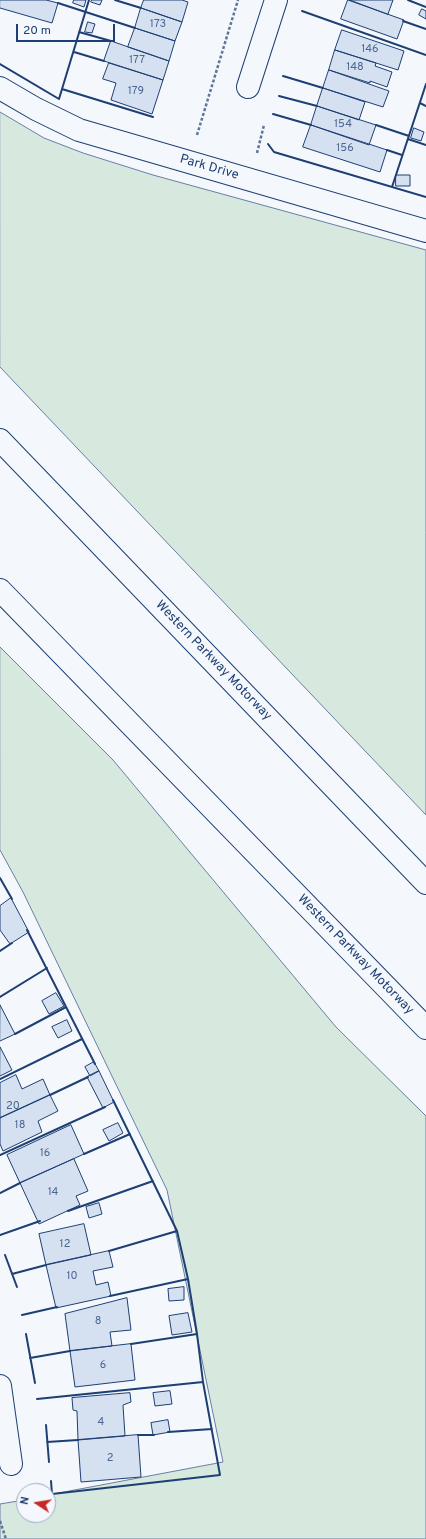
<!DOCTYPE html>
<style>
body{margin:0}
#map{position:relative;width:426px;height:1539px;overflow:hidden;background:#f4f7fb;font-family:Overpass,sans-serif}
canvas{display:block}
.north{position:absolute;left:16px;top:1483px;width:40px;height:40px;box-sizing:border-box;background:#f4f7fb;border:1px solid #9eadc5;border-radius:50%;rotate:282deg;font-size:11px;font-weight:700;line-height:16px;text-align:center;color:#1d3f73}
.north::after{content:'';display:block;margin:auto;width:14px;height:18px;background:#c62828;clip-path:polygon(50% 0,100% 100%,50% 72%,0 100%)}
.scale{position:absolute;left:16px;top:24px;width:99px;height:18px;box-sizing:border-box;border:2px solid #1d3f73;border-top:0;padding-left:5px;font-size:12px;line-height:14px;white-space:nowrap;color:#1d3f73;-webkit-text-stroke:3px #f4f7fb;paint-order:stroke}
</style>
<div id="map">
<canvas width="426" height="1539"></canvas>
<div class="north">N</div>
<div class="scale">20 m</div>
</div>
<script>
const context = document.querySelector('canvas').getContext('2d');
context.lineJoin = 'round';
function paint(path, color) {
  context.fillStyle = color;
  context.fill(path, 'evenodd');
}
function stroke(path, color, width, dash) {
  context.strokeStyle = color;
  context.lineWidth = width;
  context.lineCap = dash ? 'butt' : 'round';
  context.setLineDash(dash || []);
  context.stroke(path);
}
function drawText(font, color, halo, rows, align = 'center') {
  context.font = font + ' Overpass,sans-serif';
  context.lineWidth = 3;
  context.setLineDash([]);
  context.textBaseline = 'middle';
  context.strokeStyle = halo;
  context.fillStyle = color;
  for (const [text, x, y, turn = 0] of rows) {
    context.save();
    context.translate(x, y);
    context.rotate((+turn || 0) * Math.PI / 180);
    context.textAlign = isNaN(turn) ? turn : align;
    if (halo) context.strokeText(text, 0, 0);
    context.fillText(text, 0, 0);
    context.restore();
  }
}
const green = new Path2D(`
 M0 112 44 138 83 153 153 175 426 250V815L0 367Z
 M0 647 113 760 336 1027 426 1116V1539H0V1504L24 1500V1515H48V1495L223 1462 167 1190 23 892 0 850Z`);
paint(green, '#d7e8df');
stroke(green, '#687fa3', 1);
const building = new Path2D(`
 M0 0H46L58 3 52 23 0 8Z
 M74 0H86L84 7 73 3Z
 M92 0H102L100 5 91 2Z
 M144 0H182L188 2 182 22 141 8Z
 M348 0 404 20 397 39 341 19Z
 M350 0H393L388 14Z
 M141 8 182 22 175 41 135 28Z
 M422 9 426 11V19L419 15Z
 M88 22 95 24 92 33 85 32Z
 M135 28 175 41 169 61 128 47Z
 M342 30 404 51 398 70 335 50Z
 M111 41 169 61 163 80 104 61Z
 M335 50 376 63 375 66 392 72 387 87 370 81V83L329 70Z
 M109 63 163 80 152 114 111 100 116 83 103 79Z
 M329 70 389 91 383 107 323 88Z
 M323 88 365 102 359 120 317 106Z
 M317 106 376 125 369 145 311 125Z
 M311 125 387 150 380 172 303 147Z
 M414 128 424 132 421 141 411 138Z
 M396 175H410V186H396Z
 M11 898 29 932 10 944 0 930V906Z
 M56 993 64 1006 49 1014 42 1001Z
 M0 1005 15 1034 0 1041Z
 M67 1020 72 1031 58 1038 52 1027Z
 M0 1047 12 1070 0 1076Z
 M94 1062 99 1071 90 1076 85 1067Z
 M99 1071 114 1102 103 1108 87 1077Z
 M16 1075 22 1089 43 1079 50 1095 0 1118V1083Z
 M50 1095 58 1111 38 1121 42 1132 3 1151 0 1144V1118Z
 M118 1123 123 1133 109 1141 103 1130Z
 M71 1125 84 1154 20 1183 7 1155Z
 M74 1159 88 1191 76 1196 80 1205 39 1224 20 1183Z
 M99 1203 102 1214 89 1218 86 1207Z
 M84 1224 91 1255 46 1265 39 1234Z
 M109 1251 113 1267 93 1271 96 1285 108 1282 111 1296 56 1308 46 1265Z
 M184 1287V1300L169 1301 168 1289Z
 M127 1298 131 1330 110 1332 112 1346 70 1351 65 1314Z
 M188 1313 192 1332 172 1335 169 1316Z
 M131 1344 135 1380 75 1387 70 1351Z
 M170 1391 172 1404 155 1406 153 1393Z
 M130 1393 131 1402 123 1405 125 1436 78 1440 77 1411 73 1410 72 1398Z
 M168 1420 170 1432 153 1435 151 1423Z
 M138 1435 141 1477 81 1482 78 1440Z`);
paint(building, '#d5e0f0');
stroke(building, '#1d3f73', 1);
const street = new Path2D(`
 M248 87 276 0
 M0 88 36 109 79 130 426 231
 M0 1386 11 1464`);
const highway = new Path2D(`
 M0 440 426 883
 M0 590 426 1028`);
stroke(street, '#1d3f73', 24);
stroke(highway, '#1d3f73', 24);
stroke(new Path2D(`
 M197 135 238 0
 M257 153 264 125
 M0 1521 6 1539`), '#5e769c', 2.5, [3, 2]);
stroke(street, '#f4f7fb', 22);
stroke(highway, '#f4f7fb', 22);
stroke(new Path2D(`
 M115 0 141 8
 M408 0 426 7
 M58 3 135 28
 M302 11 426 55
 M403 21 426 29
 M79 32 111 41
 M74 52 104 61
 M0 64 59 99 89 0
 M283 76 323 88
 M62 89 153 117
 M279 96 317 106
 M420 103 426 106
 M273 114 311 125
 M376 125 409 136
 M408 139 426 145
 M268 144 274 152 426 197
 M387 150 402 155
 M392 187 426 84
 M0 878 12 899
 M27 930 95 1064
 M0 951 12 943
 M0 997 47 968
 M15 1034 66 1007
 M0 1079 82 1039
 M50 1095 88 1077
 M113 1100 177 1231
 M84 1154 130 1134
 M0 1155 105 1107
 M0 1193 20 1183
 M68 1211 153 1181
 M0 1235 40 1221
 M109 1251 177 1231 188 1279 197 1334
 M5 1255 17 1287
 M12 1274 46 1265
 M110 1296 188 1279
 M22 1315 57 1307
 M26 1334 35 1383
 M131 1344 197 1334 203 1382
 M30 1358 70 1351
 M37 1399 203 1382 220 1475 52 1494 51 1481
 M46 1425 49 1462
 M168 1432 212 1429
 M138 1435H154
 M47 1442 78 1440`), '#1d3f73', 2);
drawText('11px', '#4b6792', null, [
 ["173",158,25],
 ["146",370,50],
 ["177",137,61],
 ["148",355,68],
 ["179",136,92],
 ["154",343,125],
 ["156",345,149],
 ["20",13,1107],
 ["18",20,1126],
 ["16",45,1154],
 ["14",53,1193],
 ["12",65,1245],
 ["10",72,1277],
 ["8",98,1322],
 ["6",103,1366],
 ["4",101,1423],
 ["2",110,1459]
]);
drawText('13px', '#1d3f73', '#f4f7fb', [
 ["Park Drive",209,168,16],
 ["Western Parkway Motorway",213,661,46],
 ["Western Parkway Motorway",355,955,46]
]);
</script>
